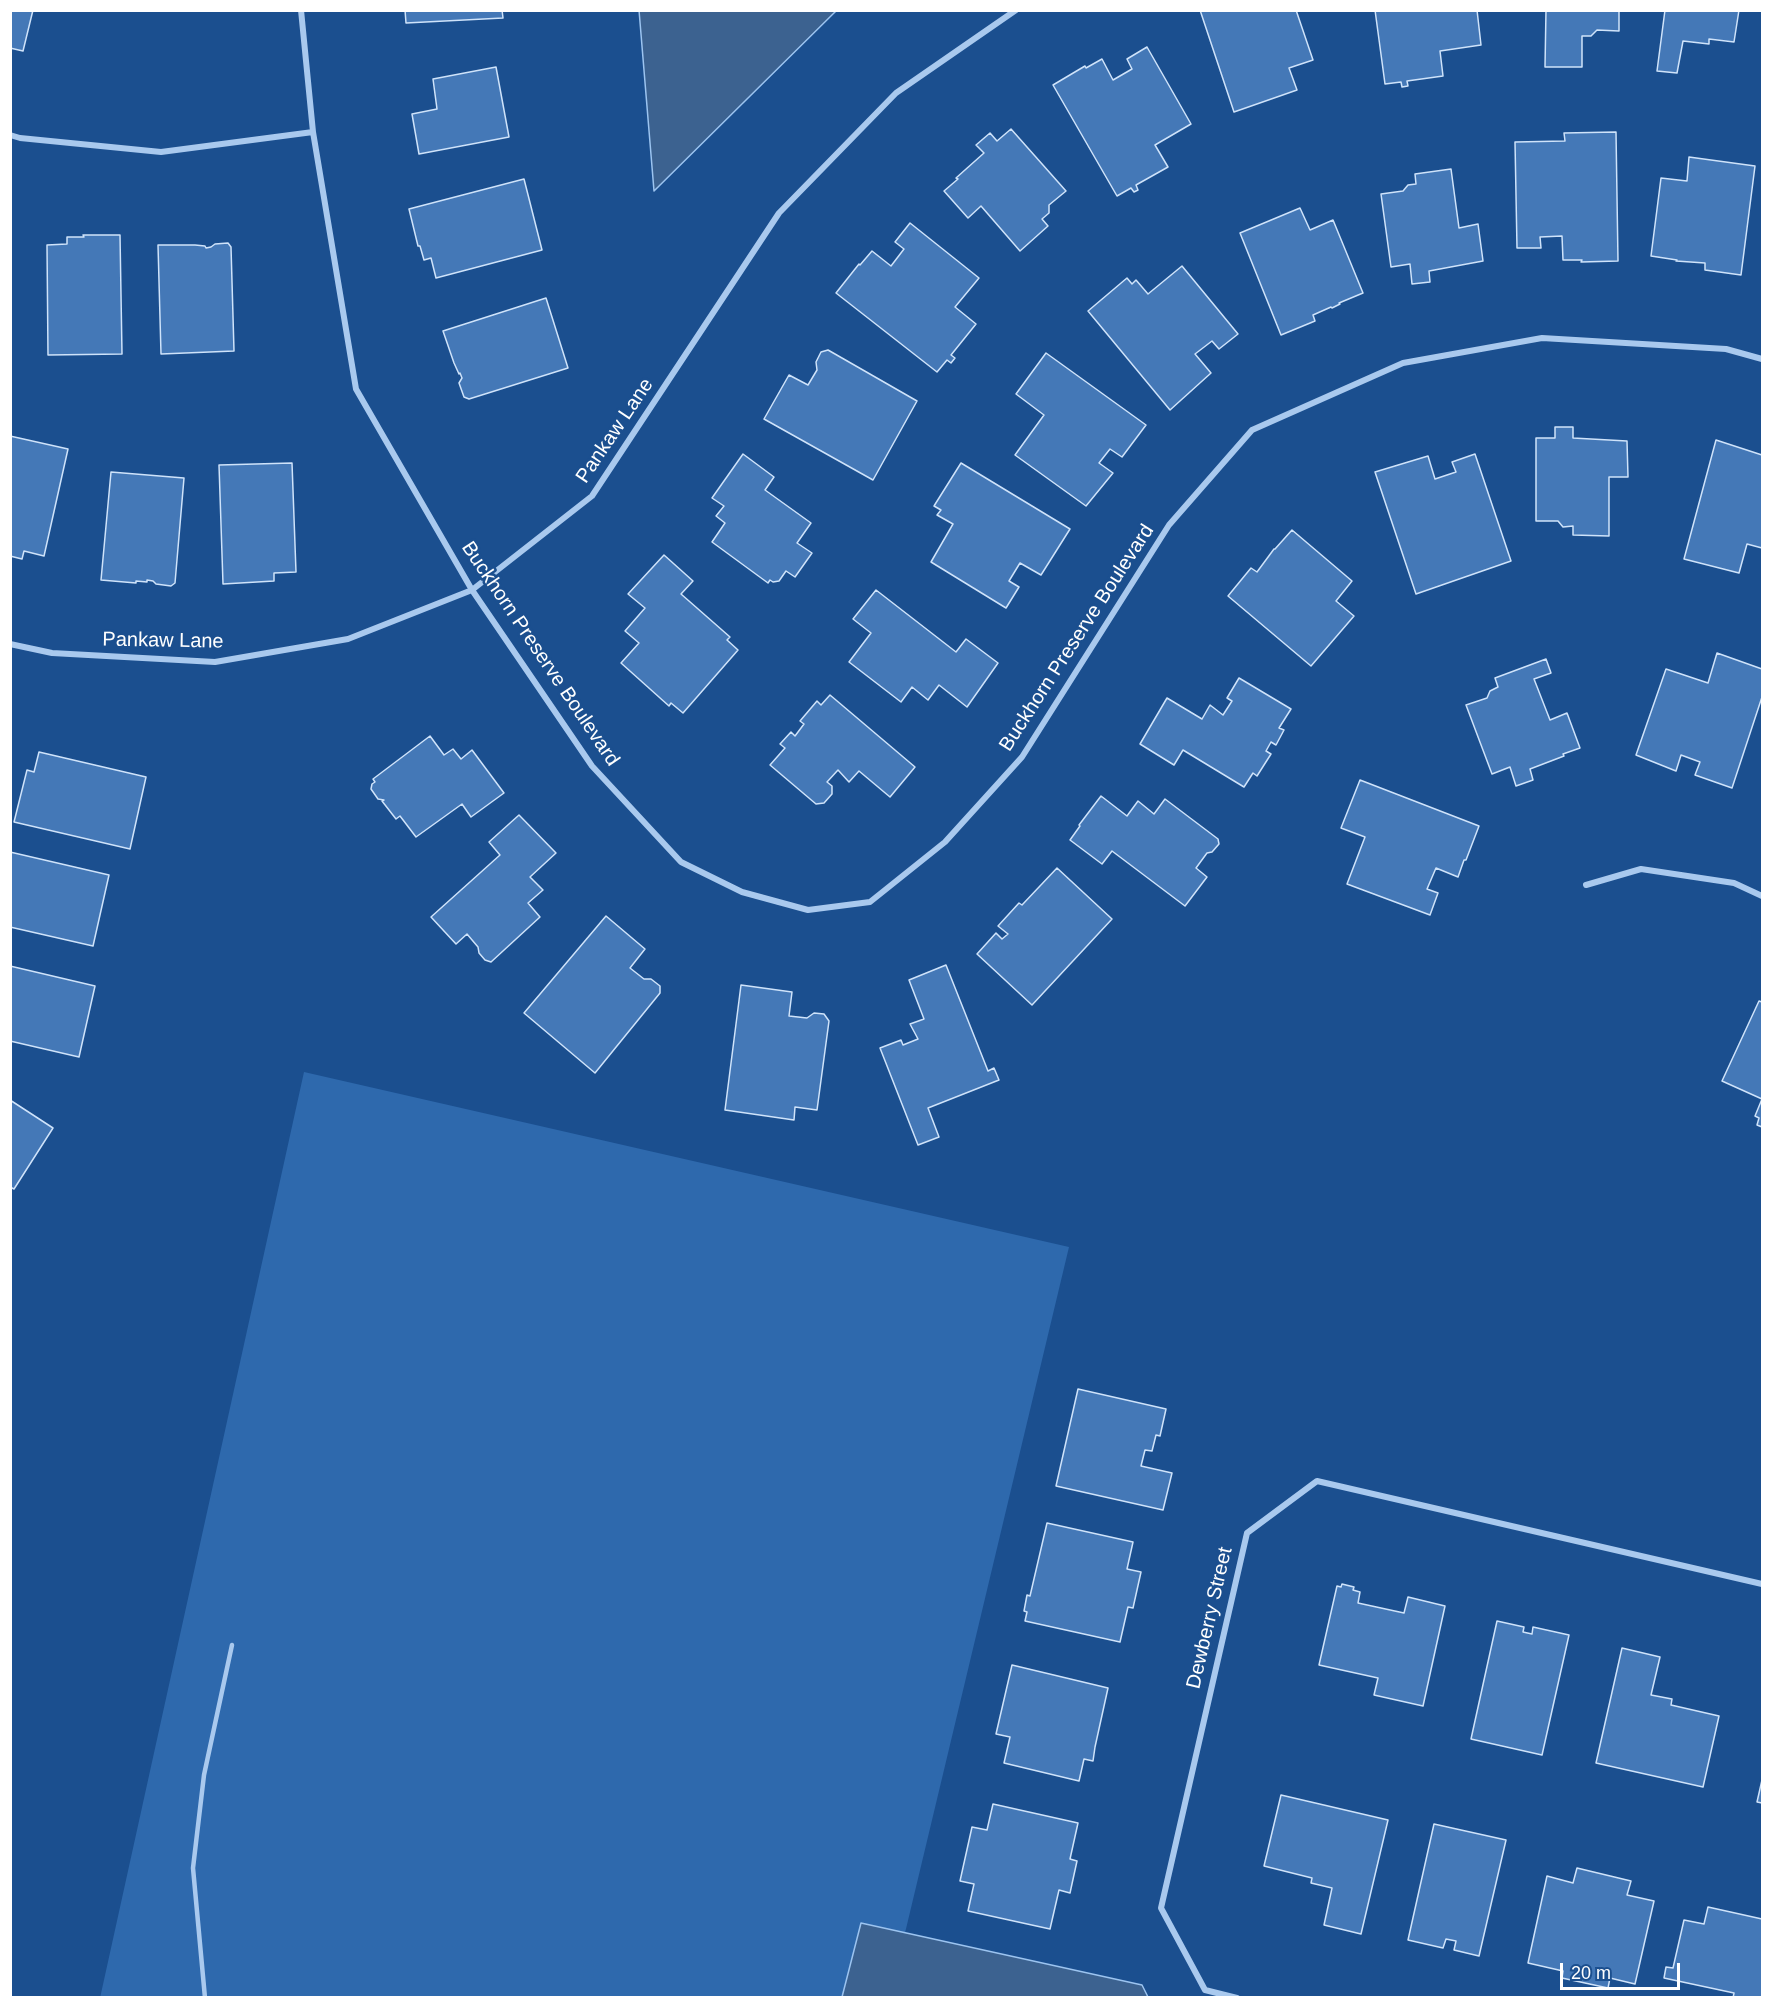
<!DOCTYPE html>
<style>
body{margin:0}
#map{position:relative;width:1773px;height:2008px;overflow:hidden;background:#1b4f8f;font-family:Arial,sans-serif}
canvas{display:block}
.frame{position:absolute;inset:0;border:12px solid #fff;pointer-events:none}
.scale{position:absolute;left:1560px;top:1963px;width:120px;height:27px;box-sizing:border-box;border:3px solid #fff;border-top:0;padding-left:8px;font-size:18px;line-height:21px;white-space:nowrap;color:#fff;-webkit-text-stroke:4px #1b4f8f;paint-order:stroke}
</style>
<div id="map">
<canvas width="1773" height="2008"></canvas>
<div class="frame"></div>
<div class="scale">20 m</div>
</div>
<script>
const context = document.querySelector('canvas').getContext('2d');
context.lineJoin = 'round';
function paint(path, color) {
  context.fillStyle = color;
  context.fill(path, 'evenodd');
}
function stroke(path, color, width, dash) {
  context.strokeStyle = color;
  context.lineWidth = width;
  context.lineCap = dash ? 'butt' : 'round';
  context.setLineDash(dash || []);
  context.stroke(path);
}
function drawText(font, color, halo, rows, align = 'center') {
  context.font = font + ' Arial,sans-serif';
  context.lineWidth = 5;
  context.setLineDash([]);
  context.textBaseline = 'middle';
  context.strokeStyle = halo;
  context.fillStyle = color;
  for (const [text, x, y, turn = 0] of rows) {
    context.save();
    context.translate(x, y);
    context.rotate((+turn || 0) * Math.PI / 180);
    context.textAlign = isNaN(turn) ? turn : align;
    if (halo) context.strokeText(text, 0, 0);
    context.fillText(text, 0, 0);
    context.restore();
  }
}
paint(new Path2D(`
 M304 1072 1069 1247 905 1933 861 1924 842 1997 100 1998Z`), '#2e69ad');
const water = new Path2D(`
 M639 10H836V11L654 191Z
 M861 1923 1142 1985 1148 1997H842Z`);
paint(water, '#3c6290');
stroke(water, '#9cc4f0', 1.5);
const building = new Path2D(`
 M10 10H33L23 51 10 48Z
 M405 10H502L503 18 406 23Z
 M1200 10H1296L1313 60 1289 68 1297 90 1234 112Z
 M1375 10H1477L1481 45 1440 51 1443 76 1407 81 1408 86 1402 87 1401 82 1385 84Z
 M1546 10H1619V31L1597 30 1591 36H1582V67H1545Z
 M1665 10H1739L1734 42 1709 39V44L1683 41 1677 73 1657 71Z
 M1147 47 1191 124 1155 145 1168 167 1136 185 1138 190 1134 192 1131 188 1117 196 1053 85 1085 66 1086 68 1102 59 1113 80 1132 69 1127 59Z
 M496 67 509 137 419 154 412 114 437 109 433 79Z
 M1011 129 1066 191 1049 205V213L1042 219 1048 226 1020 251 981 206 968 218 944 191 958 179 956 178 984 153 976 145 990 133 997 141Z
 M1616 132 1618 261 1581 262 1582 260H1563L1562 236 1540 237 1541 248H1517L1515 142 1565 141 1564 133Z
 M1689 157 1755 166 1741 275 1705 270V263L1676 261 1677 260 1651 256 1661 178 1687 181Z
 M1451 169 1459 228 1478 224 1483 261 1429 271 1430 282 1412 284 1410 264 1391 267 1381 194 1403 191 1408 185 1416 184 1415 174Z
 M524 179 542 250 436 278 431 258 424 260 420 246H418L409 209Z
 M1300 208 1310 230 1333 220 1363 293 1339 303 1340 304 1332 308 1331 307 1313 315 1315 321 1281 335 1240 233Z
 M910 223 979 278 955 307 976 324 951 355 955 358 951 363 947 360 937 372 836 293 859 264 860 265 872 251 891 266 904 249 895 242Z
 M83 235H120L122 354 48 355 47 245 67 244V237H84Z
 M228 243 231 247 234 351 161 354 158 245H195L205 246 206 248 211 247 215 244Z
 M1182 266 1238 334 1219 349 1212 341 1195 354 1211 373 1170 410 1088 311 1127 278 1132 284 1136 280 1148 294Z
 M546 298 568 368 469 399 464 397 459 383 462 378 460 373 459 374 454 363 443 331Z
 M828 350 917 401 873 480 764 419 789 375 808 385 817 370 816 362 821 352Z
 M1046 353 1146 425 1122 457 1110 449 1099 463 1113 473 1086 506 1015 455 1044 415 1016 394Z
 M1555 427H1573V438L1627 441 1628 477H1609V536L1573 535V526L1563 527 1558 521H1536V438H1555Z
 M10 436 68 449 44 556 24 551 22 559 10 556Z
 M1716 440 1762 455V548L1747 544 1739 573 1684 559Z
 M743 454 774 477 765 490 811 523 797 543 812 553 795 577 786 571 779 581 773 582 770 580 768 583 712 542 725 523 716 516 724 506 712 498Z
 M1475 454 1511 561 1416 594 1375 472 1428 456 1435 479 1456 472 1452 462Z
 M292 463 296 572 274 573V581L223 584 219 465Z
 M961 463 1070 529 1041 575 1020 563 1009 581 1019 587 1006 608 931 562 953 524 937 515 941 510 934 506Z
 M111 472 184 478 175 583 171 586 156 584 153 581 147 580V582L136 581V583L101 580Z
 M1292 530 1352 581 1336 601 1354 616 1311 666 1228 596 1251 568 1257 572 1274 549H1275Z
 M664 555 693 581 681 594 730 637 727 640 738 650 683 713 671 703 669 706 621 663 639 643 625 631 645 608 628 594Z
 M876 590 956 652 966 639 998 663 967 707 939 685 928 700 912 687 901 702 849 662 871 633 853 619Z
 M1717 653 1762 669V697L1732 788 1695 775 1700 762 1681 755 1676 771 1636 755 1666 669 1708 683Z
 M1546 659 1551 673 1534 679 1550 720 1567 713 1580 748 1563 754 1564 756 1530 769 1533 780 1516 786 1510 767 1492 774 1466 705 1487 698 1490 691 1498 687 1495 678Z
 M1239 678 1291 709 1279 728 1284 730 1276 745 1271 742 1266 751 1271 754 1257 776 1253 773 1244 787 1183 750 1174 765 1140 744 1167 698 1202 719 1210 705 1223 715 1232 701 1227 698Z
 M830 695 915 767 890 797 859 771 849 782 838 770 827 782 832 786V794L824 803 816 804 770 765 785 748 780 744 791 732 795 736 804 724 800 721 817 701 821 705Z
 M430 736 444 755 453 749 461 759 472 750 504 793 471 817 462 804 416 837 400 816 396 819 382 801 384 800 378 799 371 789 372 784 375 782 373 779Z
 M39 752 146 777 130 849 14 822 27 770 34 772Z
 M1360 780 1479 826 1466 860H1464L1458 877 1436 868 1427 889 1438 893 1430 915 1347 884 1365 837 1341 828Z
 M1101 796 1127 816 1138 801 1154 814 1165 799 1218 839 1219 844 1212 852 1207 853 1196 868 1207 877 1185 906 1112 851 1102 864 1070 840 1080 826 1079 825Z
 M519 815 556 853 530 877 543 890 528 903 540 917 491 962 485 960 479 953 478 947 467 934 456 944 431 917 500 855 489 842Z
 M10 852 109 875 93 946 10 927Z
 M1057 868 1112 919 1032 1005 977 954 996 933 1002 939 1008 934 998 926 1019 903 1022 905Z
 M606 916 645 949 630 968 644 979H651L660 986V993L595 1073 524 1013Z
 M946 965 988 1071 994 1068 999 1080 928 1108 939 1137 918 1145 880 1048 901 1040 903 1045 918 1039 910 1024 924 1019 909 980Z
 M10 966 95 986 79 1057 10 1041Z
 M741 985 792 992 789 1016 807 1018 814 1013 824 1014 829 1021 817 1110 795 1107 794 1120 725 1110Z
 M1759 1001 1762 1002V1127L1757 1125 1759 1118 1755 1116 1762 1099 1722 1081Z
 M10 1100 53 1128 14 1189 10 1187Z
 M1078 1389 1166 1409 1160 1436 1156 1435 1152 1451 1145 1450 1141 1466 1172 1473 1163 1510 1056 1486Z
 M1047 1523 1133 1542 1127 1569 1141 1572 1133 1608 1128 1607 1120 1642 1025 1621 1027 1612 1024 1611 1027 1595 1030 1596Z
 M1342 1584 1354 1587 1353 1590 1360 1592 1358 1603 1404 1613 1408 1597 1445 1606 1423 1706 1374 1695 1378 1678 1319 1665 1337 1586 1341 1587Z
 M1497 1621 1524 1627 1523 1632 1532 1634 1533 1627 1569 1635 1542 1755 1471 1739Z
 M1622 1648 1660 1657 1651 1695 1672 1699 1671 1705 1719 1716 1703 1787 1596 1763Z
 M1012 1665 1108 1688 1095 1747 1093 1761 1084 1759 1079 1781 1004 1763 1010 1737 996 1734Z
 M1762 1780V1803L1757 1802Z
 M1281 1795 1388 1820 1361 1934 1324 1925 1332 1888 1311 1883 1312 1878 1264 1866Z
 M993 1804 1078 1823 1070 1859 1077 1861 1070 1893 1059 1890 1050 1929 968 1911 974 1884 960 1881 972 1827 987 1830Z
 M1434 1824 1506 1840 1479 1956 1454 1950 1456 1941 1446 1939 1443 1948 1408 1940Z
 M1577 1868 1631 1881 1627 1895 1654 1901 1635 1984 1610 1978 1608 1988 1562 1978 1563 1971 1528 1963 1547 1876 1573 1883Z
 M1708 1907 1762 1919V1998H1733L1734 1993 1664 1978 1666 1967 1673 1968 1684 1920 1704 1924Z`);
paint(building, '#4478b7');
stroke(building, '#cfe3fa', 1.5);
stroke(new Path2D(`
 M205 1998 193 1868 204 1775 232 1645`), '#a9c9ee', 4.5);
stroke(new Path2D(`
 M301 10 313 132 356 389 472 590 592 766 681 862 742 892 808 910 870 902 945 842 1022 757 1169 525 1252 430 1403 363 1542 338 1726 349 1762 359
 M10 135 20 138 161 152 313 132
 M10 644 52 653 215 662 348 639 472 590 592 496 779 213 896 93 1016 10
 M1586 885 1641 869 1734 883 1762 896
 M1237 1998 1205 1990 1161 1908 1247 1533 1317 1481 1762 1584`), '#a9c9ee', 6);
drawText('20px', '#fff', '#1b4f8f', [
 ["Pankaw Lane",615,431,-56],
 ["Buckhorn Preserve Boulevard",1077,638,-57],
 ["Pankaw Lane",163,641,1],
 ["Buckhorn Preserve Boulevard",540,654,56],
 ["Dewberry Street",1210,1618,-77]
]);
</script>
